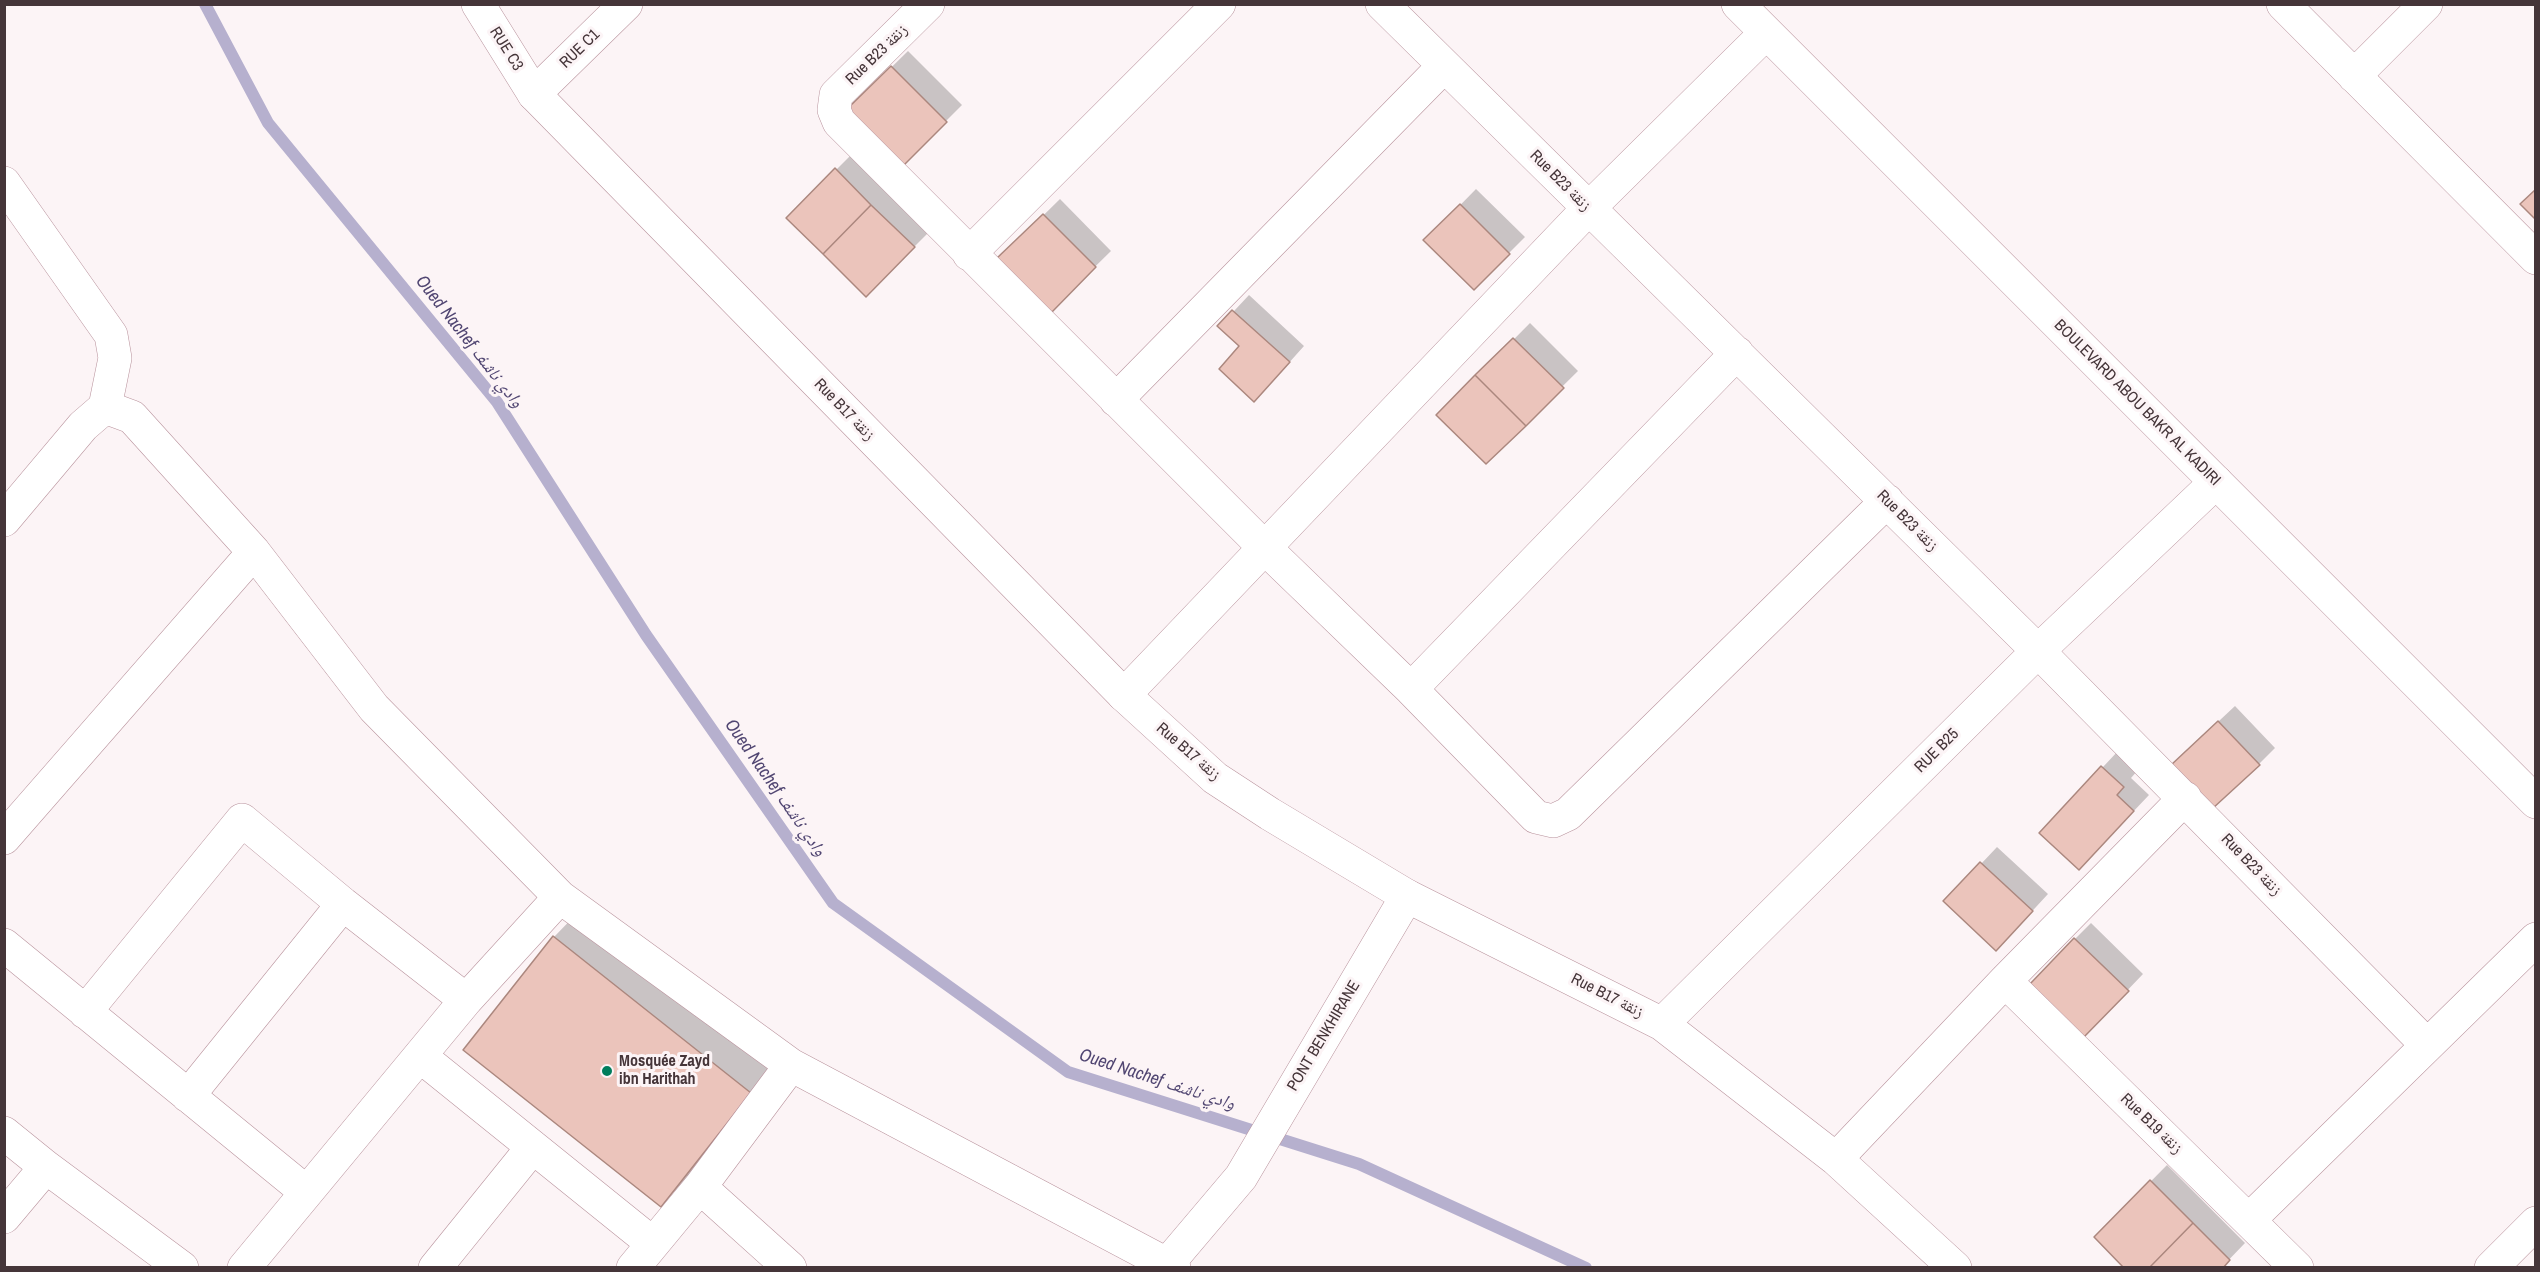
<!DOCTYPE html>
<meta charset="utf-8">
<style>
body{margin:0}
#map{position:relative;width:2540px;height:1272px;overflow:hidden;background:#fcf4f6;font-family:"Archivo Narrow",sans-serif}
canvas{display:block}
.frame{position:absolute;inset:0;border:6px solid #453539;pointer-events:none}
</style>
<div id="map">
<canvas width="2540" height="1272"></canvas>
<div class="frame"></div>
</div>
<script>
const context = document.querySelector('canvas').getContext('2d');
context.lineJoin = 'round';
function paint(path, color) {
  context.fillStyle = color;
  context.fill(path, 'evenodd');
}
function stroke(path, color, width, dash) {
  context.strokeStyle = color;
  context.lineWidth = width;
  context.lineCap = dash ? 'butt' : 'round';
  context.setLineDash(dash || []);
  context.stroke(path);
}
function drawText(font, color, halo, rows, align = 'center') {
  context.font = font + ' "Archivo Narrow","Noto Naskh Arabic",sans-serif';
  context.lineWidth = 6;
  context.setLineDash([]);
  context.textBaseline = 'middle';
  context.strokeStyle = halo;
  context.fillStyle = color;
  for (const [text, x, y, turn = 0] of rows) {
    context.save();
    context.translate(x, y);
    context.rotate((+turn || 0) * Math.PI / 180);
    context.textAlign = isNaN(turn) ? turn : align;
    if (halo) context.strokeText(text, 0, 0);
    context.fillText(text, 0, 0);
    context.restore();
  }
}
paint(new Path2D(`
 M908 51 962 105 902 165 848 110Z
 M852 154 930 231 866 295 788 218Z
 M1476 189 1525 237 1474 288 1426 240Z
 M1060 199 1111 251 1051 310 1000 258Z
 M1249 295 1304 346 1270 384 1241 346 1220 326Z
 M1530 323 1578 371 1486 462 1439 415Z
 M2235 706 2275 748 2259 764 2189 749Z
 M2118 751 2138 770 2131 778 2149 795 2095 852 2041 833Z
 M1997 847 2048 894 2012 933 1946 901Z
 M584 906 780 1062 691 1174 661 1205 554 937Z
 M2091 923 2143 974 2099 1020 2075 939Z
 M2167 1165 2245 1243 2221 1268 2096 1237Z`), '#0003');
stroke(new Path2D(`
 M205 4 268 123 497 402 646 635 833 903 1068 1072 1359 1164 1586 1268`), '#b6b0ce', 12);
const building = new Path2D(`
 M891 66 947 122 902 167 846 110Z
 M835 168 871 205 823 254 786 218Z
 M2536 189V220L2520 204Z
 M1460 204 1510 254 1474 290 1423 240Z
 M871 205 915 247 866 297 823 254Z
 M1043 214 1096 267 1051 313 997 258Z
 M1232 310 1290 362 1254 402 1219 369 1239 346 1217 326Z
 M1513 338 1564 388 1526 426 1475 375Z
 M1475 375 1526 426 1486 464 1436 415Z
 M2218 721 2260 765 2212 809 2171 765Z
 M2101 766 2124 787 2117 795 2134 811 2079 870 2039 833Z
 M1980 862 2033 911 1996 951 1943 901Z
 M553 936 751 1093 661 1207 463 1050Z
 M2074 938 2129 991 2083 1038 2029 985Z
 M2150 1180 2193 1223 2149 1268H2124L2094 1237Z
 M2193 1223 2230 1260 2223 1268H2149Z`);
paint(building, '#ebc4bb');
stroke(building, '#ab877e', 1.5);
const street = new Path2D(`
 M478 4 534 94
 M928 4 836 95 834 110 839 122 1265 548 1411 689 1536 817 1553 821 1568 814 1887 501
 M1382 4 2038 651 2426 1044
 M2283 4 2536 258
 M2354 76 2426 4
 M4 183 111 335 115 358 105 407
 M969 254 1219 4
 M1116 400 1444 66
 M4 520 83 426 105 407 132 417 254 552 374 708 560 897 791 1065 1174 1268
 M1411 689 1737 353
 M1124 695 1588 209 1766 33
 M4 838 254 552
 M1407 896 1662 1024 1836 1159 1955 1268
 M4 945 305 1191
 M2005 981 2297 1268
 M85 1012 242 820 343 904 466 1000
 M1662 1024 2038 651 2216 482
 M420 1056 652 1243
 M188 1096 343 904
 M4 1133 46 1167
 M1836 1159 2005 981 2185 798
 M700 1187 790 1268
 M4 1217 46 1167 182 1268
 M2249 1220 2536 939
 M244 1268 466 1000 560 897
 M435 1268 532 1148
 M633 1268 700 1187 791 1065
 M2491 1268 2536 1223`);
const secondary = new Path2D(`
 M626 4 534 94 1124 695 1215 778 1270 814 1407 896 1241 1177 1164 1268
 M1738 4 2536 802`);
stroke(street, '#b9939d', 34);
stroke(secondary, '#b9939d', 34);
stroke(street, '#fff', 33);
stroke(secondary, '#fff', 33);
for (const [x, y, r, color] of [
 [607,1071,6,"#007d5c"]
]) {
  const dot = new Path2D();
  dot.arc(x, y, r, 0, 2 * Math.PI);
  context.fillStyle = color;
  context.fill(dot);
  stroke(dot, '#fcf4f6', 2);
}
drawText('16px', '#453539', '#fcf4f6', [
 ["RUE C3",506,49,58],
 ["RUE C1",580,49,-44],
 ["Rue B23 زنقة",877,55,-44],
 ["Rue B23 زنقة",1560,181,45],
 ["BOULEVARD ABOU BAKR AL KADIRI",2137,403,45],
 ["Rue B17 زنقة",844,410,46],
 ["Rue B23 زنقة",1907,521,45],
 ["RUE B25",1937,751,-45],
 ["Rue B17 زنقة",1188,752,41],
 ["Rue B23 زنقة",2251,865,46],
 ["Rue B17 زنقة",1607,996,27],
 ["PONT BENKHIRANE",1324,1036,-59],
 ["Rue B19 زنقة",2151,1124,44]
]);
drawText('bold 16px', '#453539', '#fcf4f6', [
 ["Mosquée Zayd",619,1062],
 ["ibn Harithah",619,1080]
], 'left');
drawText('italic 18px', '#514672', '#fcf4f6', [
 ["Oued Nachef وادي ناشف",469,342,52],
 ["Oued Nachef وادي ناشف",775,788,55],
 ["Oued Nachef وادي ناشف",1157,1080,18]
]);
</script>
